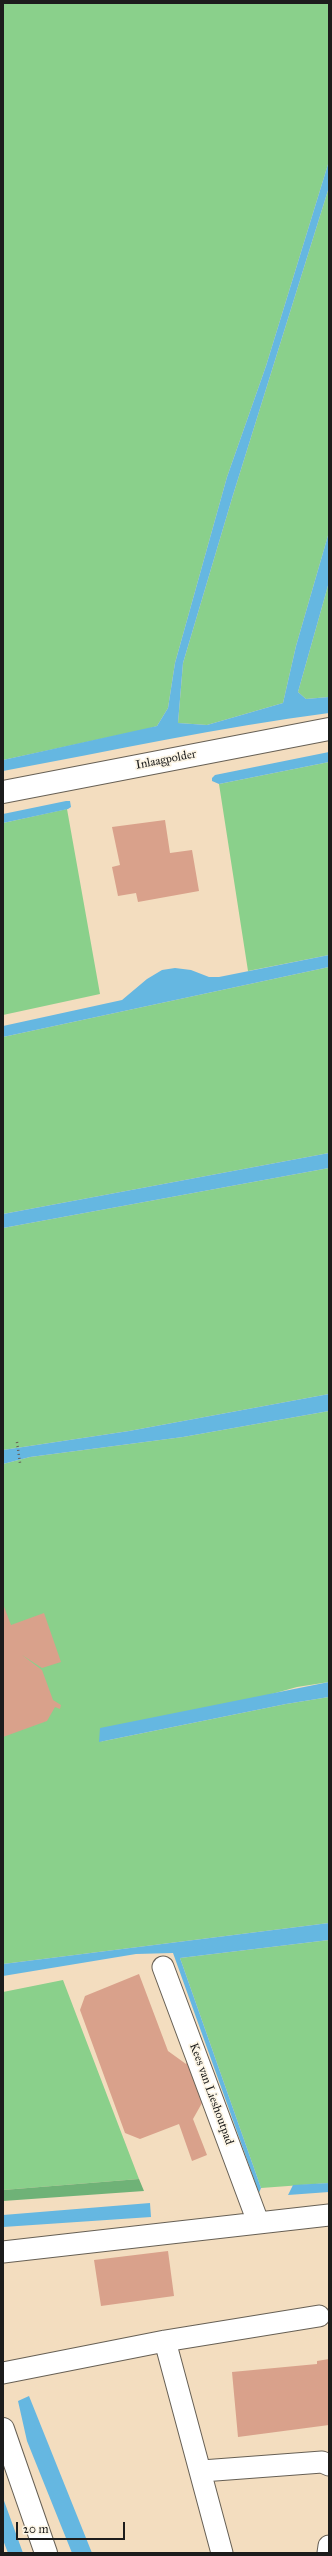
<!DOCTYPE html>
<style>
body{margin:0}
#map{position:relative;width:332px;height:2556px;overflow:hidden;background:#f3ddbf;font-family:"IM FELL Great Primer",serif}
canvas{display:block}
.frame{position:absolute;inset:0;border:4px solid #1c1c1c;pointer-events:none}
.scale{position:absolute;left:16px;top:2522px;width:109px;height:18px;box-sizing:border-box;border:2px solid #1c1c1c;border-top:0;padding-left:5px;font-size:12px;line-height:14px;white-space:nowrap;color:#1c1c1c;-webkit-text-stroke:3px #fcf5e5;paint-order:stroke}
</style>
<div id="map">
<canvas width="332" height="2556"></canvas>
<div class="frame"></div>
<div class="scale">20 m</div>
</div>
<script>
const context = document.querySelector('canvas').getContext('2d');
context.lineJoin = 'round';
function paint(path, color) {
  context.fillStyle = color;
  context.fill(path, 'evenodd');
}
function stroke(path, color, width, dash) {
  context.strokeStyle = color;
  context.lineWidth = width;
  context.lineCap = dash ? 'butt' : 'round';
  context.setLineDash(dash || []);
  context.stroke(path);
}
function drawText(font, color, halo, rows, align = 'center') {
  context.font = font + ' "IM FELL Great Primer",serif';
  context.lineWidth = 3.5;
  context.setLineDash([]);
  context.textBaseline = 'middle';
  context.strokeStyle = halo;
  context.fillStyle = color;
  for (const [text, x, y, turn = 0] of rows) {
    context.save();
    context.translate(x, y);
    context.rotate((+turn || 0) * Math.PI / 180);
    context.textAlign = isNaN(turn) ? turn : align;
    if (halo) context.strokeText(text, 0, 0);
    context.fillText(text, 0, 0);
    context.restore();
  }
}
paint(new Path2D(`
 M3 3H329V161L266 366 227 477 175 663 168 708 157 726 147 729 3 760Z
 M329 187V532L296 646 283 703 207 725 178 723 183 663 233 495Z
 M329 582V697L306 699 298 692Z
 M329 762V955L248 971 219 784Z
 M67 809 100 994 3 1015V823Z
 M329 967V1153L3 1214V1037Z
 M329 1168V1394L129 1431 3 1450V1228Z
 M329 1411V1682L297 1687 99 1742 286 1704 329 1697V1923L3 1964V1464L30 1457 183 1437Z
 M329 1940V2183L261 2188 180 1958Z
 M63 1980 139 2179 3 2190V1992Z`), '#8ad08b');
paint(new Path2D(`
 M139 2179 144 2191 3 2201V2190Z`), '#6fb277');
paint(new Path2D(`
 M329 161V187L233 495 183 663 178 723 207 725 283 703 296 646 329 532V582L298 692 306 699 329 697V713C219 727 112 751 3 771V760L157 726 168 708 175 663 227 477 266 366Z
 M329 752V762L219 784 212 781V778L215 775Z
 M66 801H70L71 807 68 809 3 823V814Z
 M329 955V967L3 1037V1026L122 1000 147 979 162 970 175 968 191 970 209 977H219Z
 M329 1153V1168L3 1228V1214Z
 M329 1394V1411L183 1437 30 1457 3 1464V1450L129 1431Z
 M329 1682V1697L286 1704 99 1742 100 1728Z
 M329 1923V1940L180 1958 261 2188 259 2193 173 1953 136 1954 3 1976V1964Z
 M329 2183V2192L288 2195 293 2185Z
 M150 2203 151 2217 3 2227V2215Z
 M29 2396 92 2553H72L27 2441 18 2401Z
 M3 2498 23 2553H8L3 2540Z`), '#65b7e1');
paint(new Path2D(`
 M165 820 170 853 192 850 199 891 138 902 136 893 118 896 112 867 120 865 112 827Z
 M3 1604 11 1625 44 1613 61 1662 42 1668 22 1655 42 1670 53 1700 61 1705 60 1709 55 1707 47 1721 3 1737Z
 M139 1974 168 2051 186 2064 187 2062 202 2103 193 2119 207 2155 192 2161 179 2124 140 2139 125 2133 80 2010 85 1996Z
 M168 2251 174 2296 101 2306 94 2260Z
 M329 2359V2425L238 2437 232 2372 317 2364V2361Z`), '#d9a18b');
const lane = new Path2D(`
 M163 1967 258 2222
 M3 2252 329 2215
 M165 2341 222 2553
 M3 2373 165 2341 319 2316
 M202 2471 322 2462 329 2465
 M328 2553 329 2546`);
const street = new Path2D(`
 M3 792 329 729
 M3 2429 46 2553`);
stroke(lane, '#676055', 23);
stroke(street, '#676055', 24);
stroke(new Path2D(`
 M17 1442 20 1463`), '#676055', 2.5, [1, 3]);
stroke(lane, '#fff', 21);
stroke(street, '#fff', 22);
drawText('12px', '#1c1c1c', '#fcf5e5', [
 ["Inlaagpolder",166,760,-11],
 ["Kees van Lieshoutpad",211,2094,70]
]);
</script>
